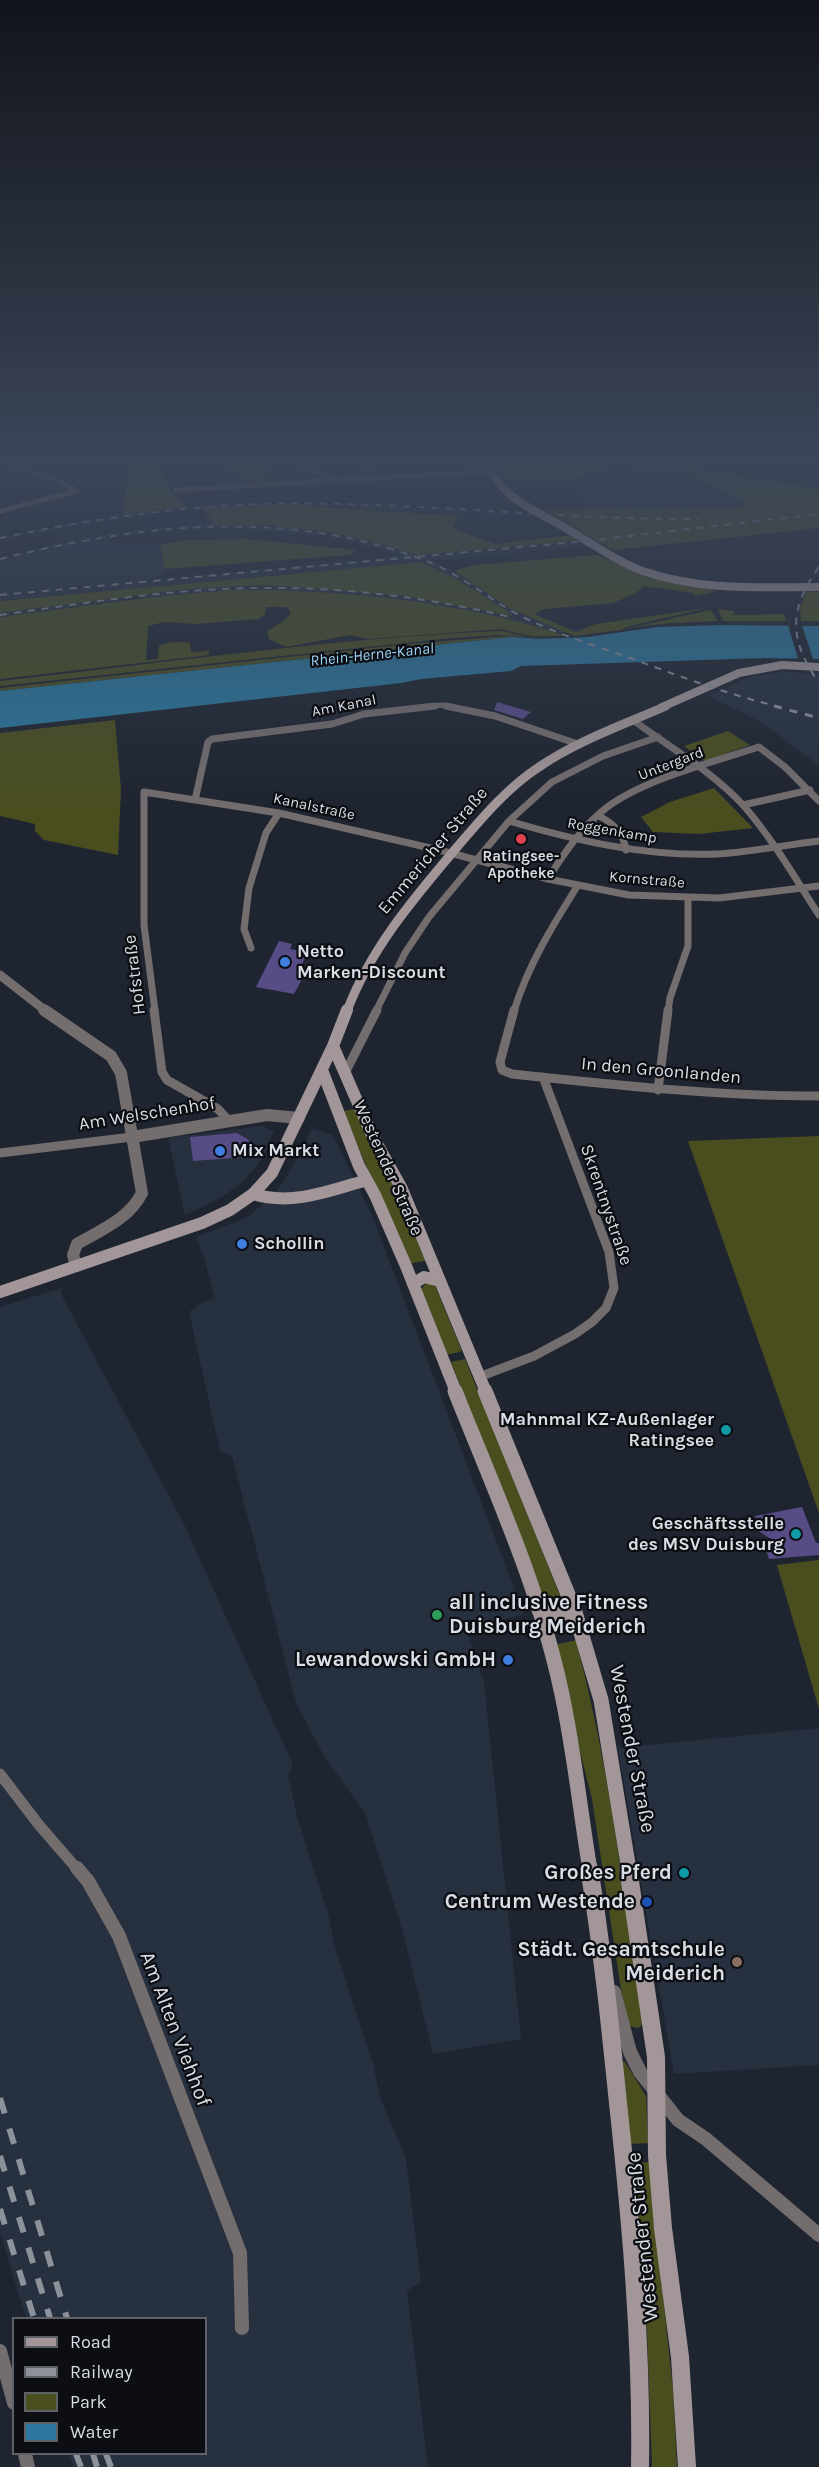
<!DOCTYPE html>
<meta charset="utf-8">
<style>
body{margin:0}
#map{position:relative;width:819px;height:2467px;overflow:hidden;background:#1f2530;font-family:Karla,sans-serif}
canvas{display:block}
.legend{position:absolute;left:12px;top:2317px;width:195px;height:138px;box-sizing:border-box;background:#0c0e13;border:2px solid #5e6167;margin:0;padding:8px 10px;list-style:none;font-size:18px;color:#d9dde4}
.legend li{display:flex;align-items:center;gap:12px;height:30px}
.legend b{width:30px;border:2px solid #5e6167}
</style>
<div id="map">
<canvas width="819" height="2467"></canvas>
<ul class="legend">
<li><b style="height:8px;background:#a29698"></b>Road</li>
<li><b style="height:8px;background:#8c919a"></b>Railway</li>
<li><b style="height:16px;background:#4a4e1f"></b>Park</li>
<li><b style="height:16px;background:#2b779d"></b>Water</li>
</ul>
</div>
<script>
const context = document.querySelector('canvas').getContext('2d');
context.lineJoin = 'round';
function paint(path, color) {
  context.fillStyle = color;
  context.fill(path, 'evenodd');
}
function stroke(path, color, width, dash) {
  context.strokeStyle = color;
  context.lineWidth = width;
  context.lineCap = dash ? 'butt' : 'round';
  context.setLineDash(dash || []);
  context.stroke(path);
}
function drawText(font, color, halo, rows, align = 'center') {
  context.font = font + ' Karla,sans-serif';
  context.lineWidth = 4.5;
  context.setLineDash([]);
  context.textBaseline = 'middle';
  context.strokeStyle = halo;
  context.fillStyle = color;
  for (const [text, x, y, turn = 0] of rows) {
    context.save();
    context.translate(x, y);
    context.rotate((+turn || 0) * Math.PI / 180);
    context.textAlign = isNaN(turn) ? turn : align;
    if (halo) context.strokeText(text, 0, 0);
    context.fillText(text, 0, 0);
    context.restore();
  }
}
paint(new Path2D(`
 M671 464 752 505 704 509 590 508 574 485 627 465Z
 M234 504H346L612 518 606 544 432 561 468 579 509 608 562 630 564 632 561 635 525 624 399 599 319 592 228 590 145 598 143 595 211 587 297 586 405 596 511 615 460 581 422 562 0 601V558L78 538 147 528 213 523 306 529 374 542 417 555 602 538 560 518 296 505 187 509 148 514 0 540V537L123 514ZM215 527 326 536 404 556 147 580 164 575 160 545 151 543 114 545 106 536 143 531Z
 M120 597H127L128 600 0 617V613Z
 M784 672 819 674V766L761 722 708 696 752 676Z
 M261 1126 274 1131 263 1158 241 1184 215 1201 185 1215 168 1138Z
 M312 1129 333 1135 373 1218 524 1614 466 1629 484 1682 521 2039 433 2054 402 1929 366 1815 323 1754 296 1703 232 1456 220 1451 189 1312 200 1304 215 1298 202 1251 196 1237 248 1217 275 1193 288 1174Z
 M61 1288V1294L184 1524 293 1765 288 1776 298 1820 329 1918 335 1948 373 2064 380 2097 406 2159 421 2282 407 2291 428 2467H73L69 2454H206V2318H26L0 2233V1307Z
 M819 1728V2065L674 2074 618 1748Z`), '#26303e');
paint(new Path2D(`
 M129 464H159L168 488 187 507 123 514Z
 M213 464H281L258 474 288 482 253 484 234 472Z
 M500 464H623L568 481 507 479 502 476Z
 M671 464H687L709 471 819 489V528L613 550 545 510C613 507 683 513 751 505Z
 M295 505 458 516 453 528 494 544 572 535 577 541 417 555 374 542 328 532 274 526 214 524 202 508Z
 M246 539 356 550 350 555 164 569 160 545 185 540Z
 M597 555 652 578 712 588 713 592 694 596 693 593 644 586 636 593 613 603 544 609 534 614 576 632 596 624 707 608 626 627 621 630 575 636 564 632 509 608 454 571 473 565Z
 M422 562 460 581 514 616 405 596 266 585 188 589 0 613V601Z
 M228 590C315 589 405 596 491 615 516 621 541 627 565 636H532L500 629 368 639 350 635 286 647 269 639 267 631 284 621 291 613 287 607H266L265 615 258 619 195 624 164 622 148 626 146 660 158 659 159 646C168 642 180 641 190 643L191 652 209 651V655L0 679V617L145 598Z
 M806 592H819V621H801L800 607Z
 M718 609 734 611V615L784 614 786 621H723Z
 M711 610 718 621 670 623 629 628Z
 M500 631 527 636 497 635 451 638 0 686V681C166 663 333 638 500 631Z
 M506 636 568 638 512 637 0 691V688L399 645Z
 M115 720 121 789 118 855 44 840 35 831V824L0 816V733Z
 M728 731 750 745 705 761 684 746Z
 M714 788 753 828 699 834 653 832 641 817 670 802Z
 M355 1109 369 1144 397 1190 422 1254 429 1260 408 1264 343 1111Z
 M819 1136V1513L688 1141Z
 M427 1282 435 1286 462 1351 447 1355 421 1289Z
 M465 1359 561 1598 560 1602 554 1608 546 1606 451 1362Z
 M819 1560V1709L777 1565Z
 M578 1640V1649C610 1770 624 1895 643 2018L641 2026 638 2028 629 2026 626 2022 592 1799 553 1645Z
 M622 2062H625L646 2096 648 2143 629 2144Z
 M649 2162 673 2390 677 2467H652L647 2332 632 2163Z`), '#4a4e1f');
paint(new Path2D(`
 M724 625 819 626V659L764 658 521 666 511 671 421 679 401 683 0 728V691L512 637 540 639 588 637 657 627Z`), '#2b779d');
paint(new Path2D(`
 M787 622H801L814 662H799Z`), '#1f2530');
paint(new Path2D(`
 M497 702 531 712 523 719 494 710Z
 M279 941 292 944 290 949 308 952 298 972 305 974 294 994 256 987Z
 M237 1133 249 1140 247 1157 193 1161 190 1137Z
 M802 1507 816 1543H819V1555L769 1559 765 1546 779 1544 755 1529 753 1523 757 1522 755 1516Z`), '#574c86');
stroke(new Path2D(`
 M6 464 54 478 77 491
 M293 464 332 478
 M367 464 371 478
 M176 490 491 471
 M0 511 77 491
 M422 707 442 705 453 707`), '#746d6e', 5);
stroke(new Path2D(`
 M446 706 495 716 578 744
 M633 720C669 747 712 771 743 805 772 838 795 878 819 915
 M195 800 208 742 212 739 332 724 364 714 435 706
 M743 805 810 790
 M599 816C614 824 623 832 626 850
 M509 821C577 841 647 857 718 854 752 852 785 845 819 841
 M548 879C563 854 582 827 606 808 644 779 713 762 759 747L785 767 819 801
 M251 948 244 929 249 888 266 833 279 813
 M155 1011 144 925V792L279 813 439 850 548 879 629 895 719 898 819 886
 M376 1011 405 953 429 917 509 821 552 782 603 756 658 737
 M514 1011C528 965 553 925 578 885
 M668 1011 670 998 688 946V897`), '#746d6e', 7);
stroke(new Path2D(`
 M154 1010 162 1072 167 1080 218 1109 228 1120
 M514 1010 500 1062 502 1070 512 1074C614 1085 716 1096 819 1096
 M345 1073 377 1010
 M658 1090 668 1010
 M0 1153 132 1137
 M479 1377 534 1356 575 1334 592 1322 606 1308 614 1288 609 1252 543 1077`), '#746d6e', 9);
stroke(new Path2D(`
 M0 1774 39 1825 78 1870`), '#746d6e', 11);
stroke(new Path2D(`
 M77 1868 88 1881 119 1936 240 2253 242 2328
 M614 1992 630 2052 640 2072 678 2120 706 2139 819 2235
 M0 2351 14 2403
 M25 2454 28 2467`), '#746d6e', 14);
stroke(new Path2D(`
 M0 975 46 1011`), '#746d6e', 9);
stroke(new Path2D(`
 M44 1010 111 1056 121 1073 142 1193C129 1219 101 1230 77 1244L73 1255 76 1266
 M132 1137 267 1115 299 1118`), '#746d6e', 12);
stroke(new Path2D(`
 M489 464C500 496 528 507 555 522 585 538 611 559 643 571 699 591 761 587 819 587
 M662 707 739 673 782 665 819 667`), '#a29698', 8);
stroke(new Path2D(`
 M347 1011C371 948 414 898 458 846 482 818 508 787 539 767 577 741 623 725 666 706`), '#a29698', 9);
stroke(new Path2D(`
 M333 1046 371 1133 402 1189 486 1392
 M322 1070 359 1166 375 1195 406 1266 456 1392
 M253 1194C292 1206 329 1191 367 1180
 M413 1284 424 1277 440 1281
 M0 1292 202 1223 230 1210 253 1194 272 1173 333 1046 347 1010`), '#a29698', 12);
stroke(new Path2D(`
 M455 1391C494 1489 539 1587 561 1690 574 1749 580 1810 590 1870
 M485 1391 574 1609 601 1700 629 1870
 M539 1610 556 1616 574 1609`), '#a29698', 15);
stroke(new Path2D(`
 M589 1868C602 1946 610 2025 618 2103 631 2224 642 2345 640 2467
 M628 1868 656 2057 657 2155 663 2228 680 2357 687 2467`), '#a29698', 18);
stroke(new Path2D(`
 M0 538C86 520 173 507 262 504 408 500 553 520 699 519
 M0 559C141 524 290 507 429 562 464 576 493 603 527 619 558 634 592 645 625 656 676 675 726 694 780 707
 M819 567C788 610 789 640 819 683
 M0 595 577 542 819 514
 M0 615C87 603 174 588 262 588 347 587 431 598 514 618`), '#8c919a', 2, [7, 7]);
stroke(new Path2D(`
 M774 706 819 718`), '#8c919a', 3, [8, 8]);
stroke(new Path2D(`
 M0 2098 67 2318
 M0 2156 50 2318
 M0 2209 34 2318
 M76 2454 81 2467
 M93 2454 97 2467
 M106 2454 111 2467`), '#8c919a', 6, [16, 16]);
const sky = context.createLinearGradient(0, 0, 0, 809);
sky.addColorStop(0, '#11141a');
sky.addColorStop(0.57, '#3c4659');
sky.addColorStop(1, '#3c465900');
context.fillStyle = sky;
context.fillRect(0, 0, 819, 809);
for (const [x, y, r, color] of [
 [521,839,6,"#e0444e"],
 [285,962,6,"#3f7fe0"],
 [220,1151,6,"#3f7fe0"],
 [242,1244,6,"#3f7fe0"],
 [726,1430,6,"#0f9aa8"],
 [796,1534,6,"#0f9aa8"],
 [437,1615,6,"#2e9e5b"],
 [508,1660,6,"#3f7fe0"],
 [684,1873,6,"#0f9aa8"],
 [647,1902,6,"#1a4fb4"],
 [737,1962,6,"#8d6e63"]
]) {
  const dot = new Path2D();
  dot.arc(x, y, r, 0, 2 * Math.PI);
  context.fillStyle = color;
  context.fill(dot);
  stroke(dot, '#0c0e13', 2);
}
drawText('15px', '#d9dde4', '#0c0e13', [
 ["Am Kanal",344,706,-11],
 ["Untergard",671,764,-21],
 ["Kanalstraße",314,807,12],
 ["Roggenkamp",612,831,10],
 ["Kornstraße",647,880,5]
]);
drawText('bold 15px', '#d9dde4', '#0c0e13', [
 ["Ratingsee-",521,857],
 ["Apotheke",521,874]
]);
drawText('italic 16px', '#9ad3f4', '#0c0e13', [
 ["Rhein-Herne-Kanal",372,655,-6]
]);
drawText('18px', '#d9dde4', '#0c0e13', [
 ["Emmericher Straße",433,851,-50],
 ["Hofstraße",135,975,-97],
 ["In den Groonlanden",661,1071,5],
 ["Am Welschenhof",147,1114,-9],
 ["Westender Straße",388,1168,66],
 ["Skrentnystraße",606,1205,71]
]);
drawText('bold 18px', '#d9dde4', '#0c0e13', [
 ["Netto",297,952],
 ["Marken-Discount",297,973],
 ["Mix Markt",232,1151],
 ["Schollin",254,1244],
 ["Mahnmal KZ-Außenlager",714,1420,"right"],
 ["Ratingsee",714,1441,"right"],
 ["Geschäftsstelle",784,1524,"right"],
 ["des MSV Duisburg",784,1545,"right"]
], 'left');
drawText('bold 21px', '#d9dde4', '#0c0e13', [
 ["all inclusive Fitness",449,1603,"left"],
 ["Duisburg Meiderich",449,1627,"left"],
 ["Lewandowski GmbH",496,1660],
 ["Großes Pferd",672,1873],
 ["Centrum Westende",635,1902],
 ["Städt. Gesamtschule",725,1950],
 ["Meiderich",725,1974]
], 'right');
drawText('21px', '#d9dde4', '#0c0e13', [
 ["Westender Straße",632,1749,79],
 ["Am Alten Viehhof",175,2029,69],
 ["Westender Straße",643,2237,-96]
]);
</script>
